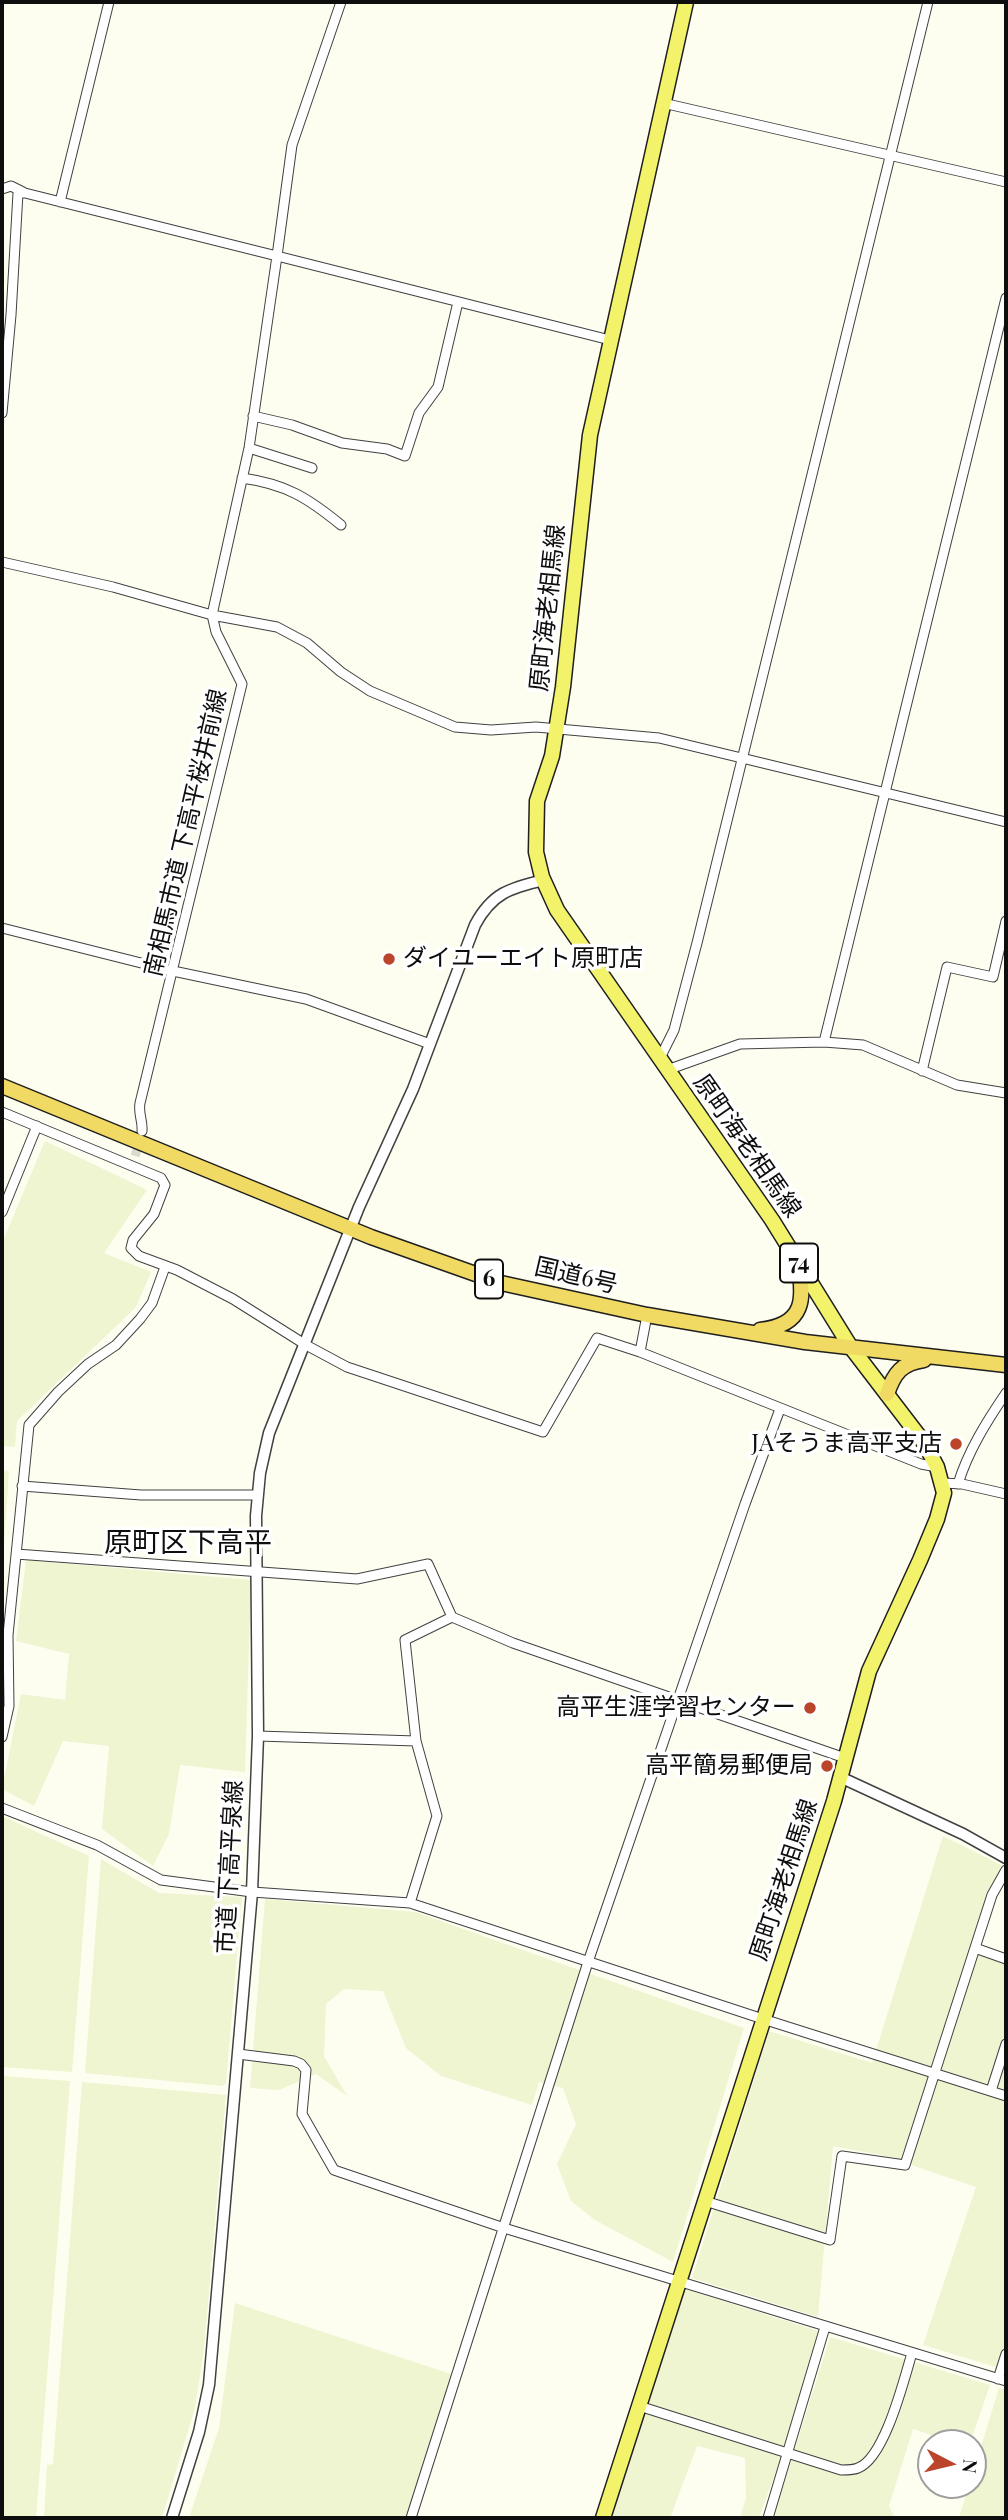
<!DOCTYPE html>
<meta charset="utf-8">
<style>
body{margin:0}
#map{position:relative;width:1008px;height:2520px;overflow:hidden;background:#fefef0;font-family:"Playfair Display",serif}
canvas{display:block}
.frame{position:absolute;inset:0;border:4px solid #0e0e0e;pointer-events:none}
.north{position:absolute;left:917px;top:2429px;width:70px;height:70px;box-sizing:border-box;background:#fff;border:2px solid #9f9f9f;border-radius:50%;rotate:97deg;font-size:19px;font-weight:700;line-height:28px;text-align:center;color:#0e0e0e}
.north::after{content:'';display:block;margin:auto;width:24px;height:32px;background:#ba452b;clip-path:polygon(50% 0,100% 100%,50% 72%,0 100%)}
</style>
<div id="map">
<canvas width="1008" height="2520"></canvas>
<div class="frame"></div>
<div class="north">N</div>
</div>
<script>
const context = document.querySelector('canvas').getContext('2d');
context.lineJoin = 'round';
function paint(path, color) {
  context.fillStyle = color;
  context.fill(path, 'evenodd');
}
function stroke(path, color, width, dash) {
  context.strokeStyle = color;
  context.lineWidth = width;
  context.lineCap = dash ? 'butt' : 'round';
  context.setLineDash(dash || []);
  context.stroke(path);
}
function drawText(font, color, halo, rows, align = 'center') {
  context.font = font + ' "Playfair Display","Noto Sans JP",serif';
  context.lineWidth = 7;
  context.setLineDash([]);
  context.textBaseline = 'middle';
  context.strokeStyle = halo;
  context.fillStyle = color;
  for (const [text, x, y, turn = 0] of rows) {
    context.save();
    context.translate(x, y);
    context.rotate((+turn || 0) * Math.PI / 180);
    context.textAlign = isNaN(turn) ? turn : align;
    if (halo) context.strokeText(text, 0, 0);
    context.fillText(text, 0, 0);
    context.restore();
  }
}
paint(new Path2D(`
 M45 1141 147 1190 104 1253 151 1272 136 1307 17 1421 15 1447 2 1446V1243Z
 M2 1470 9 1471 2 1576Z
 M26 1560 251 1580 245 1772 180 1765 169 1834 153 1866 102 1829 109 1746 63 1741 34 1806 2 1789 21 1694 65 1700 69 1654 16 1641Z
 M2 1816 89 1856 72 2072 2 2067Z
 M943 1836 1003 1866 987 1894 969 1949 1006 1962V2370L923 2345 976 2187 914 2166 896 2158 833 2146 818 2317 692 2278 769 2031 872 2063Z
 M101 1859 159 1893 242 1897 226 2083 222 2086 85 2073Z
 M265 1899 415 1912 744 2028 673 2262 595 2220 571 2201 557 2164 576 2124 563 2088 539 2082 532 2105 441 2076 406 2048 383 1991 344 1989 326 2004 324 2056 347 2096 316 2074 279 2090 250 2088Z
 M2 2076 70 2081 36 2518H2Z
 M82 2082 226 2095 204 2349 195 2408 162 2518H44L47 2465 53 2464Z
 M685 2289 818 2331 781 2457 759 2518H740L746 2498 745 2458 697 2446 670 2518H612Z
 M235 2303 451 2374 406 2518H189L219 2428Z
 M830 2337 990 2385 970 2443H955L913 2429 889 2506 895 2518H773Z
 M999 2388 1006 2390V2518H959L969 2485H973V2473Z`), '#eff4d1');
stroke(new Path2D(`
 M135 1156 141 1137`), '#dadace', 9, [9, 4.5]);
const minor = new Path2D(`
 M341 2 292 145 277 256 610 340
 M663 103 1006 182
 M2 189 11 186 23 192
 M60 202 109 2
 M2 413 11 315 18 193H25L277 256 249 448 212 615 216 632 242 684 140 1103C138 1114 143 1121 142 1131
 M253 416 292 425 342 443 387 449 405 456 419 413 438 387 458 302
 M249 448 312 468
 M242 478C286 484 308 498 341 525
 M2 562 113 587 212 615 277 627 307 643 341 672 370 691 455 727 491 730 536 727 659 738 1006 822
 M2 928 173 971 306 999 430 1044
 M824 1042 1006 298
 M660 1058 674 1030 697 943 928 2
 M667 1070 740 1044 824 1042 863 1045 957 1085 1006 1093
 M922 1071 947 967 993 977 1006 921
 M2 1112 161 1178 165 1185 154 1214 133 1240 131 1248 139 1256 177 1270 233 1299 306 1345 347 1367 543 1432 597 1338 640 1352 921 1464 937 1467
 M2 1212 37 1126
 M640 1352 647 1315
 M943 1483 962 1484 1006 1494
 M958 1484C968 1451 987 1421 1006 1393
 M22 1486 141 1495H258
 M16 1554 357 1579 428 1564 452 1617 513 1643 845 1758
 M258 1736 416 1741
 M2 1737 9 1706 8 1635 29 1425 58 1392 88 1364 116 1345 140 1319 152 1303 165 1267
 M2 1808 97 1845 161 1880 252 1892 410 1903 763 2019 1006 2096
 M410 1903 437 1816 416 1741 405 1640 452 1617
 M975 1948 1006 1959
 M238 2054 294 2061 301 2064 306 2070 302 2114 334 2170 504 2228 1006 2381
 M991 2091 1006 2044
 M705 2201 830 2240 842 2156 905 2165 992 1895 1006 1870
 M998 2379 1006 2354
 M639 2406 841 2470C846 2470 854 2470 858 2468 885 2458 904 2379 912 2353
 M411 2518 588 1962 745 1504 780 1409
 M768 2518 825 2327`);
const tertiary = new Path2D(`
 M840 1777 963 1834 1006 1858
 M172 2518 199 2432 209 2385 252 1892 258 1736 256 1516 260 1473 269 1433 359 1207 413 1089 475 925C492 893 510 888 544 880`);
const primary = new Path2D(`
 M603 2518 834 1801 869 1671 920 1560 937 1519 944 1493 937 1467 925 1444 850 1346 772 1220 557 910 542 877 536 852 537 801 552 756 563 687 590 435 686 2`);
const trunk = new Path2D(`
 M2 1086 371 1237 501 1283 647 1315 805 1342 1006 1365
 M760 1330C805 1325 805 1299 798 1262
 M887 1394C894 1373 902 1363 924 1360`);
stroke(minor, '#414141', 11);
stroke(tertiary, '#414141', 13);
stroke(primary, '#1f1f1f', 17);
stroke(trunk, '#1f1f1f', 17);
stroke(minor, '#fff', 9);
stroke(tertiary, '#fff', 10);
stroke(primary, '#f3f26b', 14);
stroke(trunk, '#f1da64', 14);
for (const [x, y, r, color] of [
 [389,959,7,"#ba452b"],
 [956,1444,7,"#ba452b"],
 [810,1708,7,"#ba452b"],
 [827,1766,7,"#ba452b"]
]) {
  const dot = new Path2D();
  dot.arc(x, y, r, 0, 2 * Math.PI);
  context.fillStyle = color;
  context.fill(dot);
  stroke(dot, '#fff', 2.5);
}
for (const [x, y, w] of [
 [799,1263,38],
 [489,1279,28]
]) {
  const box = new Path2D();
  box.roundRect(x - w / 2, y - 19.5, w, 39, 5);
  context.fillStyle = '#fff';
  context.fill(box);
  stroke(box, '#0e0e0e', 2);
}
drawText('bold 23px', '#0e0e0e', null, [
 ["74",799,1263],
 ["6",489,1279]
]);
drawText('24px', '#0e0e0e', '#fff', [
 ["原町海老相馬線",548,608,-84],
 ["南相馬市道 下高平桜井前線",186,833,-77],
 ["原町海老相馬線",747,1146,55],
 ["国道6号",576,1276,13],
 ["市道 下高平泉線",230,1867,-87],
 ["原町海老相馬線",784,1880,-72]
]);
drawText('24px', '#0e0e0e', '#fff', [
 ["ダイユーエイト原町店",403,959,"left"],
 ["JAそうま高平支店",942,1444],
 ["高平生涯学習センター",796,1708],
 ["高平簡易郵便局",813,1766]
], 'right');
drawText('28px', '#0e0e0e', '#fff', [
 ["原町区下高平",188,1543]
]);
</script>
